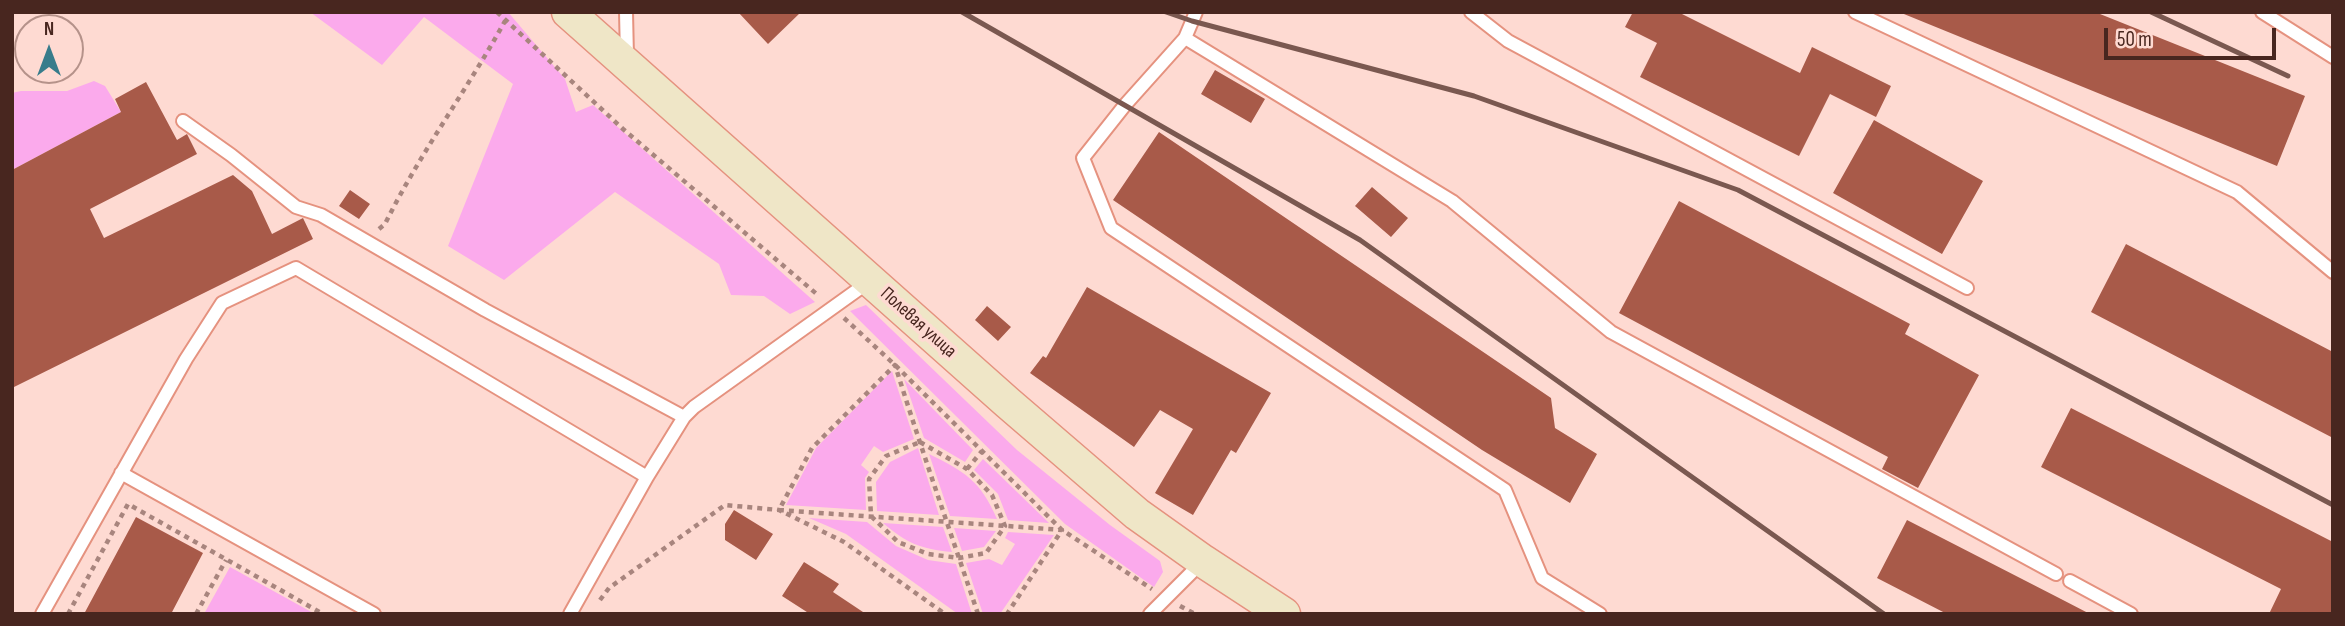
<!DOCTYPE html>
<meta charset="utf-8">
<style>
body{margin:0}
#map{position:relative;width:2345px;height:626px;overflow:hidden;background:#fedad2;font-family:"Sofia Sans Condensed",sans-serif}
canvas{display:block}
.frame{position:absolute;inset:0;border:14px solid #48261f;pointer-events:none}
.north{position:absolute;left:14px;top:14px;width:70px;height:70px;box-sizing:border-box;background:#fedad2;border:2px solid #b5928a;border-radius:50%;rotate:0deg;font-size:19px;font-weight:700;line-height:28px;text-align:center;color:#48261f}
.north::after{content:'';display:block;margin:auto;width:24px;height:32px;background:#387c8b;clip-path:polygon(50% 0,100% 100%,50% 72%,0 100%)}
.scale{position:absolute;left:2104px;top:28px;width:172px;height:32px;box-sizing:border-box;border:4px solid #48261f;border-top:0;padding-left:9px;font-size:21px;line-height:24px;white-space:nowrap;color:#48261f;-webkit-text-stroke:5px #fedad2;paint-order:stroke}
</style>
<div id="map">
<canvas width="2345" height="626"></canvas>
<div class="frame"></div>
<div class="north">N</div>
<div class="scale">50 m</div>
</div>
<script>
const context = document.querySelector('canvas').getContext('2d');
context.lineJoin = 'round';
function paint(path, color) {
  context.fillStyle = color;
  context.fill(path, 'evenodd');
}
function stroke(path, color, width, dash) {
  context.strokeStyle = color;
  context.lineWidth = width;
  context.lineCap = dash ? 'butt' : 'round';
  context.setLineDash(dash || []);
  context.stroke(path);
}
function drawText(font, color, halo, rows, align = 'center') {
  context.font = font + ' "Sofia Sans Condensed",sans-serif';
  context.lineWidth = 7;
  context.setLineDash([]);
  context.textBaseline = 'middle';
  context.strokeStyle = halo;
  context.fillStyle = color;
  for (const [text, x, y, turn = 0] of rows) {
    context.save();
    context.translate(x, y);
    context.rotate((+turn || 0) * Math.PI / 180);
    context.textAlign = isNaN(turn) ? turn : align;
    if (halo) context.strokeText(text, 0, 0);
    context.fillText(text, 0, 0);
    context.restore();
  }
}
paint(new Path2D(`
 M310 12H508L565 79 576 112 593 105 815 302 790 314 764 296 731 295 719 264 615 192 504 280 448 246 513 84 424 17 382 65Z
 M94 81 105 86 121 112 12 170V93L21 91H67Z
 M866 305 1017 450 1110 525 1160 561 1163 572 1154 587 1065 524 850 311Z
 M892 371 914 439 883 452 874 446 861 465 869 472 865 478 866 510 786 505 816 448Z
 M904 379 973 450 965 462 924 438Z
 M918 448 939 515 877 511 876 482 890 462Z
 M929 454C965 472 980 480 997 519L950 516Z
 M983 459 1049 523 1008 520 998 494 974 470Z
 M809 518 867 522 896 546 928 560 956 564 972 614H958L846 534Z
 M883 523 943 527 952 552C921 549 906 543 883 523Z
 M954 528 996 531 984 547 962 551Z
 M1008 532 1054 535 1000 614H983L966 563 989 559 1002 565 1015 544 1005 538Z
 M230 567 315 614H204Z`), '#fbaaec');
paint(new Path2D(`
 M738 12H801L768 44Z
 M1633 12H1678L1800 73 1812 47 1891 86 1876 117 1830 94 1799 156 1640 77 1657 43 1625 27Z
 M1899 12H2095L2305 96 2277 166Z
 M1215 70 1265 99 1251 123 1201 94Z
 M146 82 177 140 187 134 197 154 90 209 104 238 233 175 252 191 272 234 303 218 313 239 12 388V170L121 112 115 99Z
 M1874 120 1983 181 1942 254 1833 193Z
 M1159 132 1551 398 1555 428 1597 454 1570 503 1482 450 1113 200Z
 M1372 187 1408 218 1391 237 1355 206Z
 M350 190 370 204 359 219 339 206Z
 M1679 201 1910 324 1905 334 1979 375 1918 488 1882 469 1888 457 1619 313Z
 M2126 244 2333 352V438L2091 312Z
 M1087 287 1271 393 1236 453 1231 450 1193 515 1155 493 1193 429 1160 410 1134 447 1030 373 1043 356 1046 358Z
 M987 306 1011 327 998 341 975 320Z
 M2071 408 2333 542V614H2269L2281 589 2041 467Z
 M734 510 773 534 756 560 725 540V524Z
 M136 517 203 553 171 614H84Z
 M1907 520 2061 599 2090 614H1947L1877 578Z
 M804 562 839 584 833 592 866 614H810L782 596Z`), '#a85a49');
const lane = new Path2D(`
 M626 12 627 57
 M1196 12 1185 38 1125 105 1083 158 1111 228 1505 490 1542 578 1600 614
 M1471 12 1508 41 1967 288
 M1855 12 2237 192 2333 272
 M2262 12 2333 57
 M1185 38 1452 201 1611 332 2056 574
 M183 121 231 155 296 207 321 215 485 310 684 417
 M121 473 374 614
 M2070 581 2131 614
 M42 614 186 359 222 303 296 268 647 477
 M570 614 647 477 684 417 694 407 870 281
 M1150 614 1202 562`);
const secondary = new Path2D(`
 M568 12 1008 403 1137 514 1203 561 1284 614`);
stroke(lane, '#e5927f', 16);
stroke(secondary, '#e5927f', 35);
stroke(new Path2D(`
 M497 12 623 129 819 296
 M379 229 385 224C420 153 467 90 505 21
 M844 318 895 365 1062 530 1152 589
 M920 442 967 469 992 495 1005 526 986 553 959 558 928 554 898 542 871 516 869 479 886 456Z
 M967 469 982 451
 M600 600 609 588 725 505 779 510 844 542 945 614
 M1180 606 1195 614
 M68 614 128 504 323 614
 M196 614 226 560
 M978 614C950 531 921 448 895 365L812 448 779 510C873 517 968 523 1062 530L1007 614`), '#a8857e', 4.5, [5, 5]);
stroke(lane, '#fff', 12);
stroke(secondary, '#efe6c7', 32);
stroke(new Path2D(`
 M962 12 1360 240 1884 614
 M1166 12 1192 21 1474 96 1738 190 2333 505
 M2151 12 2288 76`), '#7a5850', 5);
drawText('19px', '#48261f', '#fedad2', [
 ["Полевая улица",918,323,42]
]);
</script>
